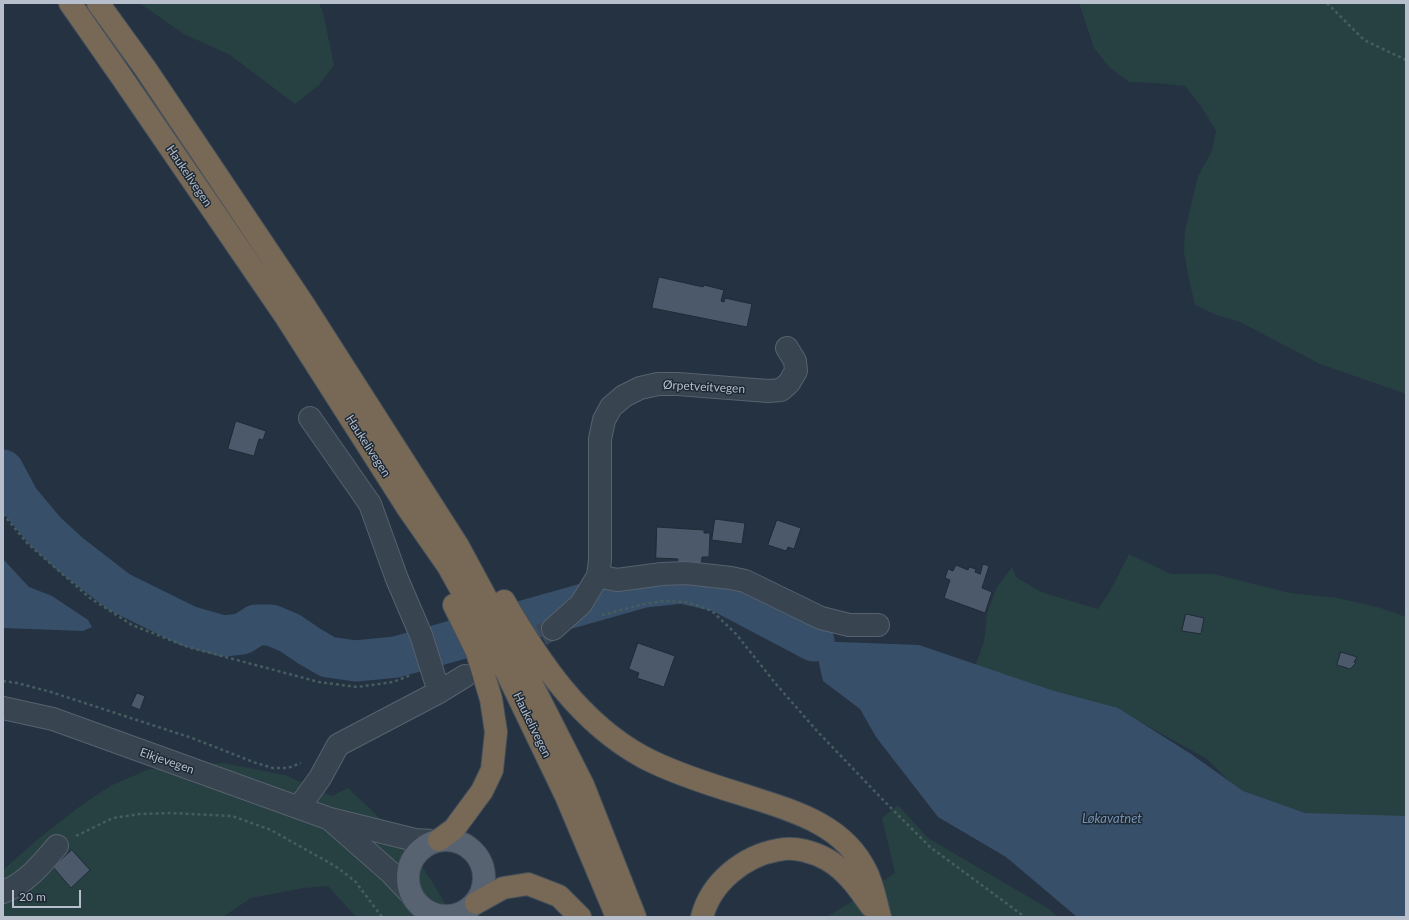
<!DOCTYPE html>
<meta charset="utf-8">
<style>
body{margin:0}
#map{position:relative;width:1409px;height:920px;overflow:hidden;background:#253241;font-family:Lato,sans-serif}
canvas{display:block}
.frame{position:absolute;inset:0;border:4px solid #b6bfcb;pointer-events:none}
.scale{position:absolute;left:12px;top:890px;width:69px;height:18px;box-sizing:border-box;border:2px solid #b6bfcb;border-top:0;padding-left:5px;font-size:12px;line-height:14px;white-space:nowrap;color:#b6bfcb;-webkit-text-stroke:3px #1e2936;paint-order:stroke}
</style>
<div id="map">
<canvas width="1409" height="920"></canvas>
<div class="frame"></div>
<div class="scale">20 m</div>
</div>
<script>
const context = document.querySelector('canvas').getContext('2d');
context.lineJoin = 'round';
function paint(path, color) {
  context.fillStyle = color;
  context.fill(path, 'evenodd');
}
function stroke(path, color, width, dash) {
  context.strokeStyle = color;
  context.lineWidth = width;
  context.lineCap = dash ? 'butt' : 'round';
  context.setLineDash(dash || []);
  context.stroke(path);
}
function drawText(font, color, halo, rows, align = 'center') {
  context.font = font + ' Lato,sans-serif';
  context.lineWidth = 3;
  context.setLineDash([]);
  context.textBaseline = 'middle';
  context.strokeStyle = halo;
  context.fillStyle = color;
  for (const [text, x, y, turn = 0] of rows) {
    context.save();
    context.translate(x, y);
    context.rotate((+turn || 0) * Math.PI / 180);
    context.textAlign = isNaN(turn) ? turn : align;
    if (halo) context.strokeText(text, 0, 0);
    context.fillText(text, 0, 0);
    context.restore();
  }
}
paint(new Path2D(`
 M139 3H319L323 12 334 65 319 85 295 104 230 55 184 34Z
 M1079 3H1406V394L1320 364 1240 322 1216 315 1195 305 1189 280 1184 252 1185 230 1198 176 1211 153 1216 131 1200 105 1185 86 1156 83 1129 82 1109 67 1094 48Z
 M1129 554 1171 574H1214L1290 593 1338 598 1381 608 1406 617V836L1248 800 1207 759 1122 712 969 684 984 641 987 613 997 587 1012 567 1016 577 1041 592 1098 609 1110 591Z
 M223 763 285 775 332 796 348 788C371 810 395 831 415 857 429 875 441 896 453 917H356L328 886 304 888 251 898 223 917H3V870L38 839 79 807 110 786 149 769Z
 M898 805 928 838 1049 909 1058 917H826L855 900 895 873 882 818Z`), '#274042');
paint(new Path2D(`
 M3 559 29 587 52 596 88 620 92 627 83 631 3 628Z
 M814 641 919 645 1051 690 1118 708 1191 754 1243 791 1305 813 1406 816V917H1077L1006 857 938 817 876 737 860 709 823 681Z`), '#384f69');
stroke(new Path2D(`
 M3 470 19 500 45 531 70 554 119 592 188 626 223 636 242 634 256 625H271L290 633 309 646 328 657 356 661 396 657 644 587 682 583 721 592 814 641`), '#384f69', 41);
const building = new Path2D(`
 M659 277 703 287 704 285 724 290 721 301 724 302 725 298 752 304 747 327 652 308Z
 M236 421 266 431 263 440 259 439 254 456 228 449Z
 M715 519 745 523 742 544 712 540Z
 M777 520 801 528 794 549 788 547 786 551 768 545Z
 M657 527 704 530V533H710L709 557H702L701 567 677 565 678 559 656 558Z
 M983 564 989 566 982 588 992 592 985 613 944 598 950 580 945 578 948 569 953 571 956 565 968 570 969 567 976 569 975 572 980 574Z
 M1186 614 1204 618 1201 634 1182 631Z
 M638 643 675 656 664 687 637 678 639 673 629 669Z
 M1341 652 1357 657 1354 662 1356 663 1350 669 1337 665Z
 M137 693 145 696 140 710 131 706Z
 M72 850 90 870 71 888 53 867Z`);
paint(building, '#4b596a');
stroke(building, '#202b38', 1);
stroke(new Path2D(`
 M512 651 553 629`), '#3b4756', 22, [22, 11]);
const minor = new Path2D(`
 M310 418 370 504 397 579 421 635 439 692
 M598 576 617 580 662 574 686 573 731 578 745 581 821 618 849 625H878
 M553 629 581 604 598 576 600 560V439L604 420 611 407 624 396 640 388 658 384H678L768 391 781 390 789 383 796 371 795 361 787 348
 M3 708 53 719 330 819 415 840 433 841
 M299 807 320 778 338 745 439 692 465 676
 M332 821 390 872 411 894
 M3 892C26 883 41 865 57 846`);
const major = new Path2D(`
 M408 878a38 38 0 1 1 76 0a38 38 0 1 1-76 0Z`);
const highway = new Path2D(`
 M70 3 123 79 286 317 409 510 448 566 505 669 566 796 617 917
 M98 3 145 68 304 305 458 546 519 659 583 785 635 917
 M504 601C539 661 579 722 643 757 673 773 711 785 744 795 790 810 843 823 866 871 873 884 876 903 880 917
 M439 840 454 829 482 791 492 770 496 732 491 699 477 652 454 605
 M476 903 503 888 528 884 559 896 580 917
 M702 917C711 882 744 856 778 850 794 846 814 852 828 860 847 871 859 889 871 906`);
stroke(minor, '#57626e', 24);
stroke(major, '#434d5a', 24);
stroke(highway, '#444f5b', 24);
stroke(new Path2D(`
 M1327 3 1364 40 1406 60
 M3 514 27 543 90 598 132 625 188 647 319 682 357 687 393 682 411 675
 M602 615 644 604 665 601 686 602 699 606 712 611 736 634 776 684 817 731 886 803 930 847 1025 917
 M3 681 17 683 51 692 192 738 256 763 273 768H288L301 763
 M76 836 113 818 140 814 170 813 232 816 271 830 335 866 355 881 382 917`), '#455d5f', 2.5, [3, 3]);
stroke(minor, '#394451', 22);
stroke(major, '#576371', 22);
stroke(highway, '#776956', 22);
drawText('12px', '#b6bfcb', '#1e2936', [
 ["Haukelivegen",189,176,56],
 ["Ørpetveitvegen",704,387,3],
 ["Haukelivegen",368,446,57],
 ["Haukelivegen",532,725,64],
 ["Eikjevegen",167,761,19]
]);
drawText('italic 13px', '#7591af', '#1e2936', [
 ["Løkavatnet",1112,819]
]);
</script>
